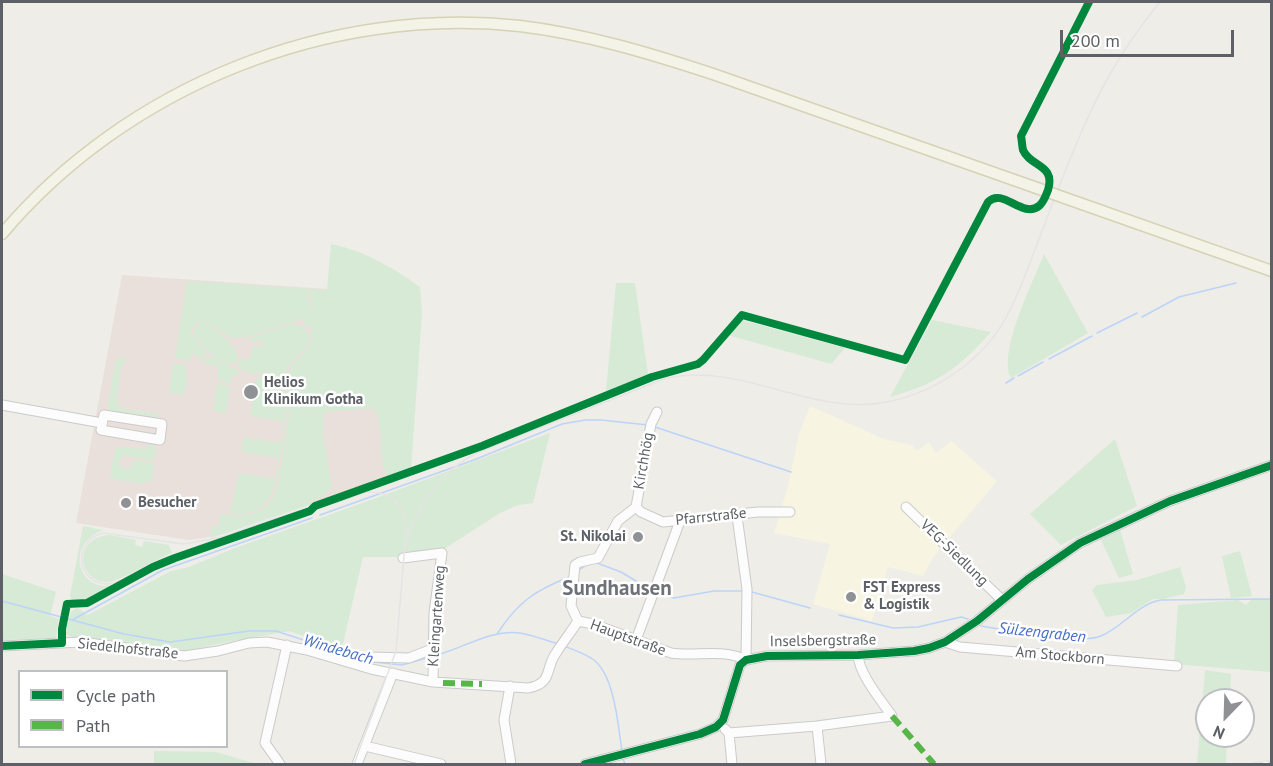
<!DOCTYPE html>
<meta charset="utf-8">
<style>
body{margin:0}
#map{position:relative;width:1273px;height:766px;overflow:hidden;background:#eeede8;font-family:"PT Sans",sans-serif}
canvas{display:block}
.frame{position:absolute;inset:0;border:3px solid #5d6066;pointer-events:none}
.legend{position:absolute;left:18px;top:670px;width:210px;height:78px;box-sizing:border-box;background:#fff;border:2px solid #bebfc2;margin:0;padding:8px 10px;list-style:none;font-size:18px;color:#5d6066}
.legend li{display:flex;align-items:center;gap:12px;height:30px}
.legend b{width:30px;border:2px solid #bebfc2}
.north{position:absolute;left:1195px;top:688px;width:60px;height:60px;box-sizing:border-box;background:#fff;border:2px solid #bebfc2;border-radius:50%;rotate:203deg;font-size:16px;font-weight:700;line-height:24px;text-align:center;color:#5d6066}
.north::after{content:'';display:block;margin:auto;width:21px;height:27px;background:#909194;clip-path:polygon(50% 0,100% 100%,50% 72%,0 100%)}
.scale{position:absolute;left:1060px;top:30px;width:174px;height:27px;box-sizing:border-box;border:3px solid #5d6066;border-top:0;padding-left:8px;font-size:18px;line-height:21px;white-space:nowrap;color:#5d6066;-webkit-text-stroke:4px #fff;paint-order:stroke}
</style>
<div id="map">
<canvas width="1273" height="766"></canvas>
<div class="frame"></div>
<ul class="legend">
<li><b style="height:8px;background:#00873e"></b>Cycle path</li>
<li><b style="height:8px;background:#58b549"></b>Path</li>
</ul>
<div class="north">N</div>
<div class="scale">200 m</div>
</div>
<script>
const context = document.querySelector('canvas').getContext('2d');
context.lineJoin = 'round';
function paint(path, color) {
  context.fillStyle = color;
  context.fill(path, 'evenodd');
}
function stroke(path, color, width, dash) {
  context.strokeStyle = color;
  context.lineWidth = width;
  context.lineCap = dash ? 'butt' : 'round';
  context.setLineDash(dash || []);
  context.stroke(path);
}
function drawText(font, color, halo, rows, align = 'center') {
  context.font = font + ' "PT Sans",sans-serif';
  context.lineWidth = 5;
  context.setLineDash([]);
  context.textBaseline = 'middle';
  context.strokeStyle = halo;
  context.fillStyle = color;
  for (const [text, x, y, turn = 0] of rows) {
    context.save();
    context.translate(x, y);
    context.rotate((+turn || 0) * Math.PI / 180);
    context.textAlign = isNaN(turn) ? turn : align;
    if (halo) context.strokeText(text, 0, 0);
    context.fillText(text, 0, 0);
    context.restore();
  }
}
paint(new Path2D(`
 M810 406 884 439 911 445 917 451 929 442 936 453 951 441 997 481 934 556 923 576 888 567 872 621 813 604 830 544 774 533 787 490 799 434Z`), '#f7f5e1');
paint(new Path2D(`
 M122 275 327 289 335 298 324 300 315 310 316 324 322 328 364 326 394 460V476L209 537 189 540 76 523Z`), '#eae0db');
paint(new Path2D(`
 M331 244C365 251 392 267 420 287L422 313 411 469 389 479C375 459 387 428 373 408L326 412 323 414V434L332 487 321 497 316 499 312 504 211 538V526L218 527 220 514C247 518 270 515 278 484L289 415 284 383 292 365 308 349 311 342 312 301 310 294 306 292C310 303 313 318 309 329L304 325 302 319 299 318 294 323 283 324 251 336 231 338C221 330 208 323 196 322L191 331 207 354 199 360V356L191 354 190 361 175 358 187 281 327 290Z
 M1044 254 1088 333 1011 378C997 353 1034 280 1044 254Z
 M616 283H635L648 375 606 391Z
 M741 320 845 348 831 364 728 335Z
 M932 320 991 332C959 368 937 384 890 397Z
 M201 323C218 329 231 340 238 356L237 362C221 370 199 345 194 331L195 326Z
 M293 324C305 326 315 336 306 348 302 353 296 356 292 362 288 367 286 373 282 378 277 377 272 374 267 373 255 373 246 375 237 366L241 359 248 360 251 356 253 346 263 347V342L243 339C261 337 275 326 293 324Z
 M123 357 126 360 121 367 116 402 120 401 119 408 158 414V418L144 415 109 411 108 404 115 363 118 358Z
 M211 357C220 363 232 365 239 372V376L232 375 231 383 218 381V366L201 363 204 359Z
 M173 363 185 365 187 382 184 395 169 393Z
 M262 376H271L280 382 287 409 284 434 282 433 284 421 250 416 257 378Z
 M217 384 230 386 226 413 213 411Z
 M550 433 533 503 518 505 500 513 441 551 399 557H363L342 648 289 631 217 644 179 653 77 639 65 634 71 612 77 608 88 615 171 571 189 567 235 548 371 500Z
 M282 436H284L279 465H277L278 458 241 452 243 437 280 443Z
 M1115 439 1137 506 1061 545 1030 514Z
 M148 442 154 443 153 448 157 449 153 460 125 456 120 459 119 463 122 468H130L135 460 154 463 152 482 145 481 144 484 110 479 115 447 147 449Z
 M277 468H279C274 496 264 518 230 513L239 473 275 479Z
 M83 526 103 530C63 546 80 593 113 585 127 582 140 569 154 563L155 565 95 597 73 602 70 596Z
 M1120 530 1133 574 1119 578 1101 540Z
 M109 535 136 540 135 545 142 547 144 541 169 545 172 553C156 559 119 582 107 582 77 581 73 538 109 535Z
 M1240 551 1252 596 1231 598 1222 556Z
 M1180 567 1186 587 1184 594 1163 599H1153L1131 613 1106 617 1092 590 1097 585 1137 580Z
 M2 574 56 592 50 616 59 619 56 638 2 640Z
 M1253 598 1271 599V672L1174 664 1178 605 1238 600 1246 605Z
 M1205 670 1231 674 1230 700H1207V736H1227L1226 764H1197Z
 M154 751 216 752 257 764H154Z`), '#d6ead6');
stroke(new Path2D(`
 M1142 317 1179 297 1236 283
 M1097 333 1137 313
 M1049 359 1092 336
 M1018 376 1043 362
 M1006 383 1014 378
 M655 427 791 472
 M320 515 474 460 562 424 585 420H601L648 425
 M597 563 621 572 651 590
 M578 571 586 565
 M752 592 810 608
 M658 594 674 598 714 591H744
 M2 601 124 634 170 642 249 631H276L365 660
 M839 615 893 628 918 627 961 617 968 619
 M74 619 163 570 312 518
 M981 626C1007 630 1080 645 1101 636 1123 627 1137 604 1161 600L1272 599
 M497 634C518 602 534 591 569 577
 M564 646C574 650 586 654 594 660 615 677 618 726 622 751
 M437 655C463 648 492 629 520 633 532 635 545 640 556 643
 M373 662 402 665 430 657
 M623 759 625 764`), '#bcd4f8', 1.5);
const minor = new Path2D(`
 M2 405 102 423
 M104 415 162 424 160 440 101 430Z
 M636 507 641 512 663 522 758 512H790
 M906 507 1002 600
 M737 516 747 589 746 660
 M403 558 442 553 434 613 433 682
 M578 621 571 606 575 565 580 562 598 558 618 521 636 507 651 424 657 412
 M578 621 593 624 671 653C696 657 723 648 746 660
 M636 640 680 521
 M945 642 960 647 1177 666
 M2 646 81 642 184 656 218 651 249 643 267 642 307 650 371 669 433 682 528 688C553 684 545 668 556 653 563 642 571 632 578 621
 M369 657 409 658 432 649
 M510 686 504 720 511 764
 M817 726 821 764
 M725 729 729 733 732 764
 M729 733 817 726 892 716C881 700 859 674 858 655
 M365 746 441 764
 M280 764 265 743 287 645
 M357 764 393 673
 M585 764 700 734 716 727 723 720 740 665 746 660 767 656 858 655 914 651 929 648 945 642 977 621 1028 579 1080 543 1170 501 1272 465`);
const major = new Path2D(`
 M1082 204 1272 271
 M2 234C126 87 328 5 520 26 586 34 649 53 713 74L1034 187`);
stroke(minor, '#cacbca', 11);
stroke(major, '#d6d2b5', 13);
stroke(minor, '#fcfcfc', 9);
stroke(major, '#f3f3e8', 10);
stroke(new Path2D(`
 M222 537 184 544 103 533C72 541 76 584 108 584 120 584 154 561 170 556 212 541 255 524 298 511 312 507 325 506 338 502 381 487 423 467 466 454
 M404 554C413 507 438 472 481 451L664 379C740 360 810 417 887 402 937 392 984 360 1008 314 1021 290 1029 264 1039 239 1055 197 1071 154 1090 113 1109 72 1132 36 1160 2
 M354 764 396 651 406 532C407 508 393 491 368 492`), '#e4e4e3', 1.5);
const rail = new Path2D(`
 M1254 764 1272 762`);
stroke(rail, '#e4e4e3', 4);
stroke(rail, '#fff', 1.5, [4.5]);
const majorBridge = new Path2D(`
 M1034 187 1082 204`);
stroke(majorBridge, '#d6d2b5', 13, []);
stroke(majorBridge, '#f3f3e8', 10);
stroke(new Path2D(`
 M443 683 482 684
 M892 716 934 764`), '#58b549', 6, [12, 6]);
stroke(new Path2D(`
 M2 646 62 643V629L67 604 87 603 153 567 175 558 310 511 315 506 482 446 652 377 698 364 703 360 742 315 905 360 988 202C1003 187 1022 219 1039 206 1044 202 1046 195 1048 190 1056 164 1030 167 1023 150 1022 146 1022 140 1021 136L1089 2
 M585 764 700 734 716 727 723 720 740 665 746 660 767 656 858 655 914 651 929 648 945 642 977 621 1028 579 1080 543 1170 501 1272 465`), '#00873e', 8);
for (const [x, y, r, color] of [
 [251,392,8,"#909194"],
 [126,503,6,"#909194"],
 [638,537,6,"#909194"],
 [851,597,6,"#909194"]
]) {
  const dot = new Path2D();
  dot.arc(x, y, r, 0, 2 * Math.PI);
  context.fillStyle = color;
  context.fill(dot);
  stroke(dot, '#fff', 2);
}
drawText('bold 15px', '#5d6066', '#fff', [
 ["Helios",264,383],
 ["Klinikum Gotha",264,400],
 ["Besucher",138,503],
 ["St. Nikolai",626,537,"right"],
 ["FST Express",863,588],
 ["& Logistik",863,605]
], 'left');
drawText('15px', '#5d6066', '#fff', [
 ["Kirchhög",644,461,-80],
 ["Pfarrstraße",711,517,-6],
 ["VEG-Siedlung",954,553,44],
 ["Kleingartenweg",437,616,-86],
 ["Hauptstraße",628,638,20],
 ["Inselsbergstraße",823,641,-1],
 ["Siedelhofstraße",128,649,6],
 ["Am Stockborn",1060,656,5]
]);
drawText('italic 16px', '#466ec6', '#fff', [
 ["Sülzengraben",1042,633,6],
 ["Windebach",338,650,16]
]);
drawText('bold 21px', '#6e7178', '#fff', [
 ["Sundhausen",617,589]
]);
</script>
